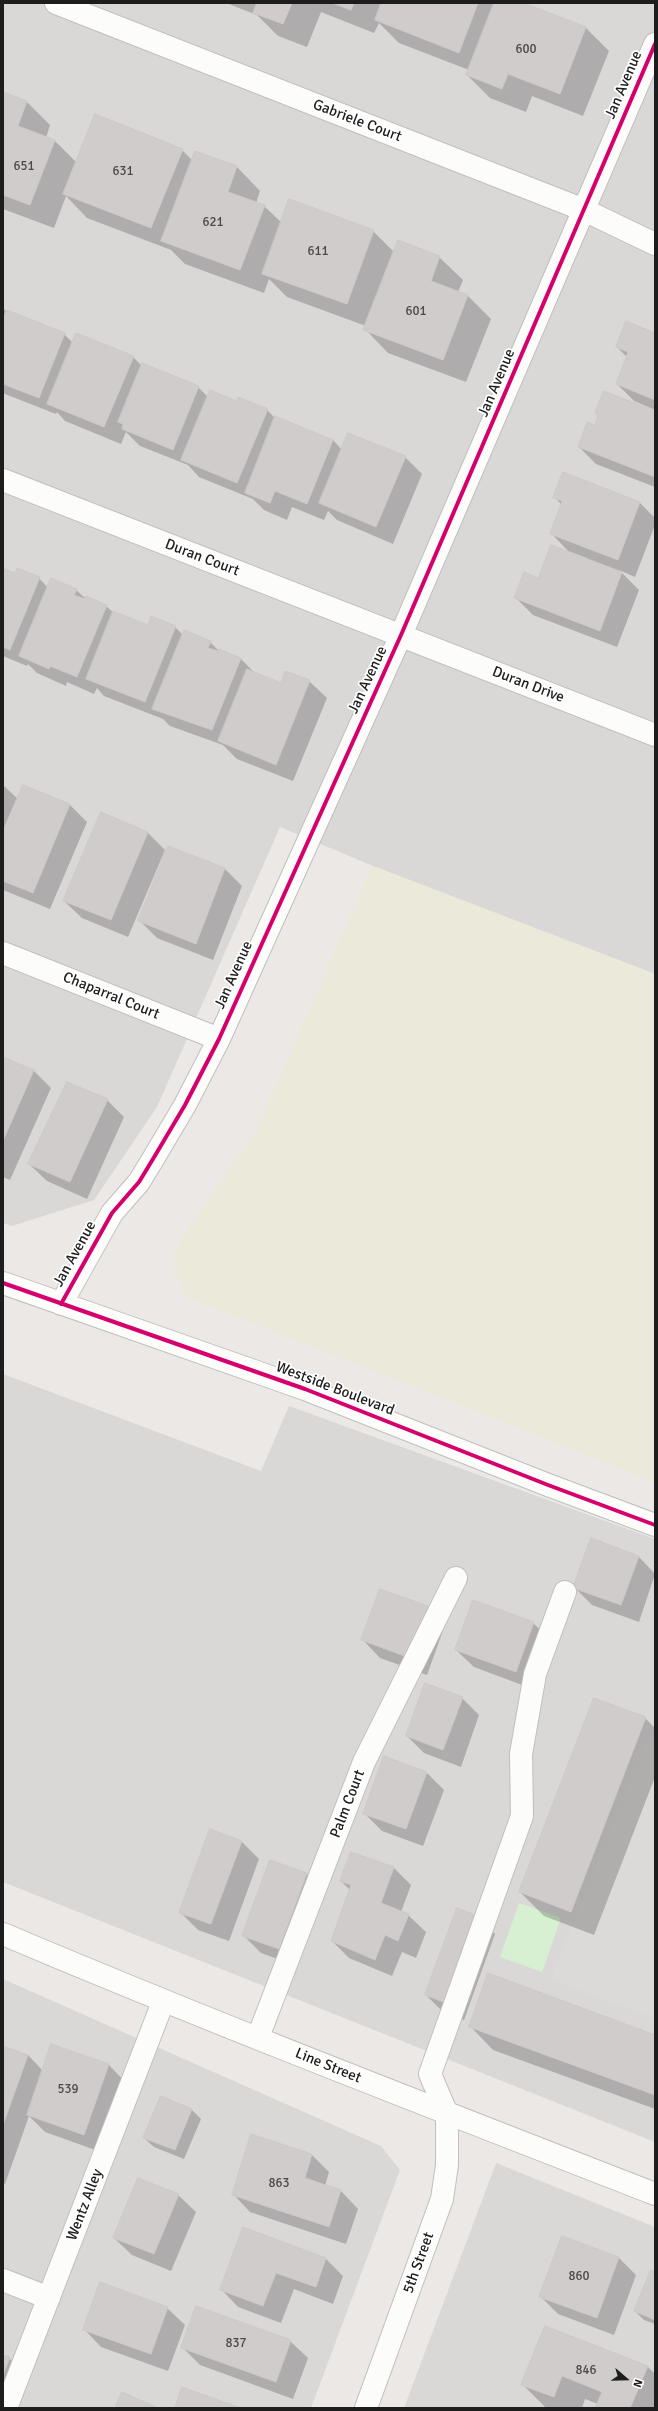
<!DOCTYPE html>
<style>
body{margin:0}
#map{position:relative;width:658px;height:2411px;overflow:hidden;background:#ebe8e5;font-family:Signika,sans-serif}
canvas{display:block}
.frame{position:absolute;inset:0;border:4px solid #1d1d1d;pointer-events:none}
.north{position:absolute;left:606px;top:2359px;width:40px;height:40px;-webkit-text-stroke:3px #fff;paint-order:stroke;rotate:110deg;font-size:11px;font-weight:700;line-height:16px;text-align:center;color:#1d1d1d}
.north::after{content:'';display:block;margin:auto;width:14px;height:18px;background:#1d1d1d;clip-path:polygon(50% 0,100% 100%,50% 72%,0 100%)}
</style>
<div id="map">
<canvas width="658" height="2411"></canvas>
<div class="frame"></div>
<div class="north">N</div>
</div>
<script>
const context = document.querySelector('canvas').getContext('2d');
context.lineJoin = 'round';
function paint(path, color) {
  context.fillStyle = color;
  context.fill(path, 'evenodd');
}
function stroke(path, color, width, dash) {
  context.strokeStyle = color;
  context.lineWidth = width;
  context.lineCap = dash ? 'butt' : 'round';
  context.setLineDash(dash || []);
  context.stroke(path);
}
function drawText(font, color, halo, rows, align = 'center') {
  context.font = font + ' Signika,sans-serif';
  context.lineWidth = 3.5;
  context.setLineDash([]);
  context.textBaseline = 'middle';
  context.strokeStyle = halo;
  context.fillStyle = color;
  for (const [text, x, y, turn = 0] of rows) {
    context.save();
    context.translate(x, y);
    context.rotate((+turn || 0) * Math.PI / 180);
    context.textAlign = isNaN(turn) ? turn : align;
    if (halo) context.strokeText(text, 0, 0);
    context.fillText(text, 0, 0);
    context.restore();
  }
}
paint(new Path2D(`
 M3 3H655V974L373 866 280 827 157 1107 94 1200 12 1226 3 1223Z
 M3 1374 261 1471 289 1406 655 1539V2142L3 1882Z
 M3 1979 381 2146 400 2170 311 2408H3Z
 M496 2163 655 2227V2408H404Z`), '#dad8d7');
paint(new Path2D(`
 M373 866 655 974V1482L187 1297 173 1265 181 1239 255 1133Z`), '#ebe9d9');
paint(new Path2D(`
 M519 1903 561 1918 542 1972 500 1957Z`), '#d7f0d1');
paint(new Path2D(`
 M652 1726 655 1727V2019L551 1979Z`), '#dbdad9');
paint(new Path2D(`
 M226 3H522L586 28 609 51 583 116 532 96 526 112 490 98 467 75 469 70 399 43 379 23 374 33 321 12 307 47 278 36 257 15Z
 M3 93 27 102 50 125 46 138 55 141 77 163 182 150 192 160 195 152 237 167 260 191 256 203 264 206 282 223 373 231 394 252 439 257 463 280 458 292 467 295 491 319 466 382 388 353 365 329 366 326 287 297 269 279 264 293 185 264 171 250 87 218 66 196 54 228 3 209Z
 M3 308 6 311 64 334 73 343 133 357 142 366 198 387 208 397 267 410 275 418 333 440 342 450 405 457 422 474 393 544 337 520 328 511 324 520 292 507 287 520 264 510 253 499 199 477 188 465 140 446 126 432 121 444 65 421 57 412 56 414 5 394 3 392Z
 M655 334V410L634 401 617 384 627 357 617 347Z
 M655 412V487L596 464 579 447 595 426 599 416 596 413Z
 M554 497 640 503 655 518V525L635 577 619 570 639 590 617 647 533 615 515 597 539 579 587 560V558L568 551 551 533 562 505Z
 M3 569 16 574 39 578 48 588 76 590 86 599 106 606 114 613 149 626 175 627 183 635 210 642 218 650 241 659 255 673 281 684 309 681 327 698 293 781 237 759 223 745 170 726 163 719 104 696 97 688 94 694 67 682 66 686 37 673 28 664 27 666 3 656Z
 M3 785 18 799 23 786 70 805 87 822 50 909 3 890Z
 M102 814 148 833 165 850 128 937 82 918 64 901Z
 M168 847 225 869 242 886 213 960 157 938 140 921Z
 M3 1058 34 1071 51 1088 10 1180 3 1177Z
 M107 1100 124 1117 87 1199 47 1181 29 1164Z
 M592 1540 639 1557 655 1574 639 1622 592 1605 574 1587Z
 M381 1590 428 1607 445 1625 427 1675 380 1658 363 1640Z
 M533 1623 551 1640 533 1689 474 1667 456 1650Z
 M462 1698 479 1715 461 1767 424 1753 407 1736Z
 M645 1718 655 1728V1777L594 1935 544 1916 520 1892Z
 M427 1773 444 1790 423 1846 382 1831 365 1814Z
 M211 1831 242 1842 259 1859 229 1941 198 1930 180 1912Z
 M352 1853 394 1868 411 1885 401 1912 408 1915 426 1932 416 1958 402 1952 392 1976 349 1958 332 1941 350 1890 341 1881Z
 M306 1874 324 1891 297 1966 261 1953 243 1935Z
 M478 1917 495 1934 464 2020 443 2012 426 1995Z
 M470 2026 655 2036V2109L493 2050Z
 M52 2046 109 2065 126 2083 101 2152 45 2132 29 2116 5 2184 3 2183V2047L28 2055 43 2071Z
 M161 2097 192 2110 201 2119 184 2159 154 2147 144 2138Z
 M252 2135 312 2155 329 2172 325 2186 341 2191 358 2209 346 2244 250 2212 233 2194Z
 M178 2195 196 2212 171 2271 132 2255 114 2238Z
 M244 2229 326 2259 343 2276 333 2304 294 2289 281 2323 238 2307 221 2289Z
 M562 2237 619 2258 636 2275 614 2335 558 2314 541 2297Z
 M655 2273V2324L644 2320 635 2311Z
 M167 2308 185 2325 168 2371 101 2347 84 2329Z
 M545 2327 647 2366 655 2374V2408H596L598 2404 585 2399 582 2408H546L522 2384Z
 M290 2341 308 2358 293 2399 200 2365 182 2347Z
 M3 2356 9 2358 26 2375 3 2408Z
 M123 2394 156 2407V2408H116Z`), '#0003');
const building = new Path2D(`
 M257 3H292L283 24 253 13Z
 M333 3H354L351 10Z
 M381 3H478L459 53 375 20Z
 M494 3H524L586 27 560 94 508 74 502 89 466 75Z
 M3 92 27 101 18 126 55 140 30 205 3 195Z
 M95 114 183 149 151 228 63 194Z
 M195 151 237 166 228 192 265 205 240 270 161 241Z
 M289 199 374 230 347 304 262 274Z
 M398 240 440 256 431 281 468 295 443 360 363 330Z
 M7 310 65 333 39 398 3 384V319Z
 M626 321 655 333V400L616 384 628 352 616 347Z
 M76 333 134 356 104 427 47 404Z
 M142 363 199 386 173 450 122 429 123 424 118 422Z
 M210 390 237 401 238 397 268 409 237 483 181 460Z
 M604 391 655 411V477L578 447 587 422 595 425 598 415 595 413Z
 M275 416 333 440 307 504 275 491 270 503 245 493Z
 M348 433 406 456 376 527 319 503Z
 M563 472 640 502 618 560 550 534 562 501 553 498Z
 M551 545 622 572 600 631 514 598 524 572 538 578Z
 M3 568 15 573 17 568 40 577 10 650 3 647Z
 M51 578 77 589 74 595 85 599 86 596 107 605 77 677 50 666 49 669 19 656Z
 M113 611 148 625 151 616 176 626 145 702 86 679Z
 M184 630 211 641 208 648 218 651 219 649 241 658 212 730 152 709Z
 M247 669 281 683 285 671 310 680 276 765 218 741Z
 M23 785 70 804 33 893 3 881V831Z
 M101 812 148 832 111 920 63 901Z
 M168 846 225 868 196 944 138 921Z
 M3 1057 34 1070 3 1141Z
 M67 1082 108 1099 70 1182 28 1164Z
 M591 1538 639 1556 621 1605 573 1588Z
 M380 1589 428 1606 410 1658 361 1640Z
 M473 1600 534 1622 516 1672 455 1650Z
 M425 1683 463 1697 443 1750 406 1736Z
 M594 1698 646 1717 571 1912 519 1892Z
 M384 1756 427 1772 406 1829 363 1814Z
 M210 1829 242 1841 211 1924 179 1913Z
 M351 1852 394 1867 381 1903 409 1914 398 1941 385 1935 375 1960 331 1941 351 1885 340 1881Z
 M270 1860 307 1873 279 1949 242 1936Z
 M457 1908 478 1916 446 2003 425 1995Z
 M488 1973 655 2035V2095L469 2027Z
 M51 2044 109 2064 84 2135 27 2115Z
 M3 2046 28 2055 3 2125Z
 M161 2096 192 2109 175 2150 143 2138Z
 M251 2134 312 2154 305 2178 341 2190 329 2227 232 2195Z
 M138 2178 179 2194 154 2254 113 2238Z
 M243 2227 326 2258 316 2287 276 2273 263 2306 220 2290Z
 M562 2236 619 2257 597 2318 539 2297Z
 M651 2270 655 2272V2320L634 2311Z
 M100 2282 168 2307 151 2354 83 2330Z
 M196 2306 291 2340 276 2382 181 2348Z
 M545 2326 648 2366 630 2408H595L602 2392 562 2376 554 2397 521 2385Z
 M3 2355 10 2357 3 2376Z
 M182 2387 241 2408H175Z
 M122 2392 156 2407 115 2408Z`);
paint(building, '#d0cccb');
stroke(building, '#cec9c7', 1);
const minor = new Path2D(`
 M56 3 584 210 655 244
 M3 480 655 735
 M3 953 219 1039
 M3 1283 305 1389 548 1485 655 1525
 M61 1304 112 1213 139 1182 153 1159 185 1105 219 1039 401 635 655 44
 M3 1934C218 2025 437 2109 655 2194
 M258 2037 364 1762 456 1578
 M3 2280 49 2298
 M6 2408 163 2002
 M366 2408 442 2199 447 2165V2114L430 2074 522 1816 521 1754 535 1674 565 1592`);
stroke(minor, '#c1bfbe', 24);
stroke(minor, '#fcfcfb', 22);
stroke(new Path2D(`
 M3 1283 305 1389 548 1485 655 1525
 M61 1304 112 1213 139 1182 153 1159 185 1105 219 1039 401 635 655 44`), '#d6006c', 4);
drawText('13px', '#4a4948', null, [
 ["600",526,50],
 ["651",24,167],
 ["631",123,172],
 ["621",213,223],
 ["611",318,252],
 ["601",416,312],
 ["539",68,2090],
 ["863",279,2184],
 ["860",579,2277],
 ["837",236,2344],
 ["846",586,2371]
]);
drawText('15px', '#1d1d1d', '#fff', [
 ["Jan Avenue",624,85,-67],
 ["Gabriele Court",357,121,21],
 ["Jan Avenue",497,383,-67],
 ["Duran Court",202,558,21],
 ["Jan Avenue",368,680,-65],
 ["Duran Drive",528,685,21],
 ["Jan Avenue",234,975,-66],
 ["Chaparral Court",111,996,22],
 ["Jan Avenue",75,1254,-61],
 ["Westside Boulevard",335,1389,21],
 ["Palm Court",348,1804,-69],
 ["Line Street",328,2066,22],
 ["Wentz Alley",85,2205,-69],
 ["5th Street",419,2263,-70]
]);
</script>
